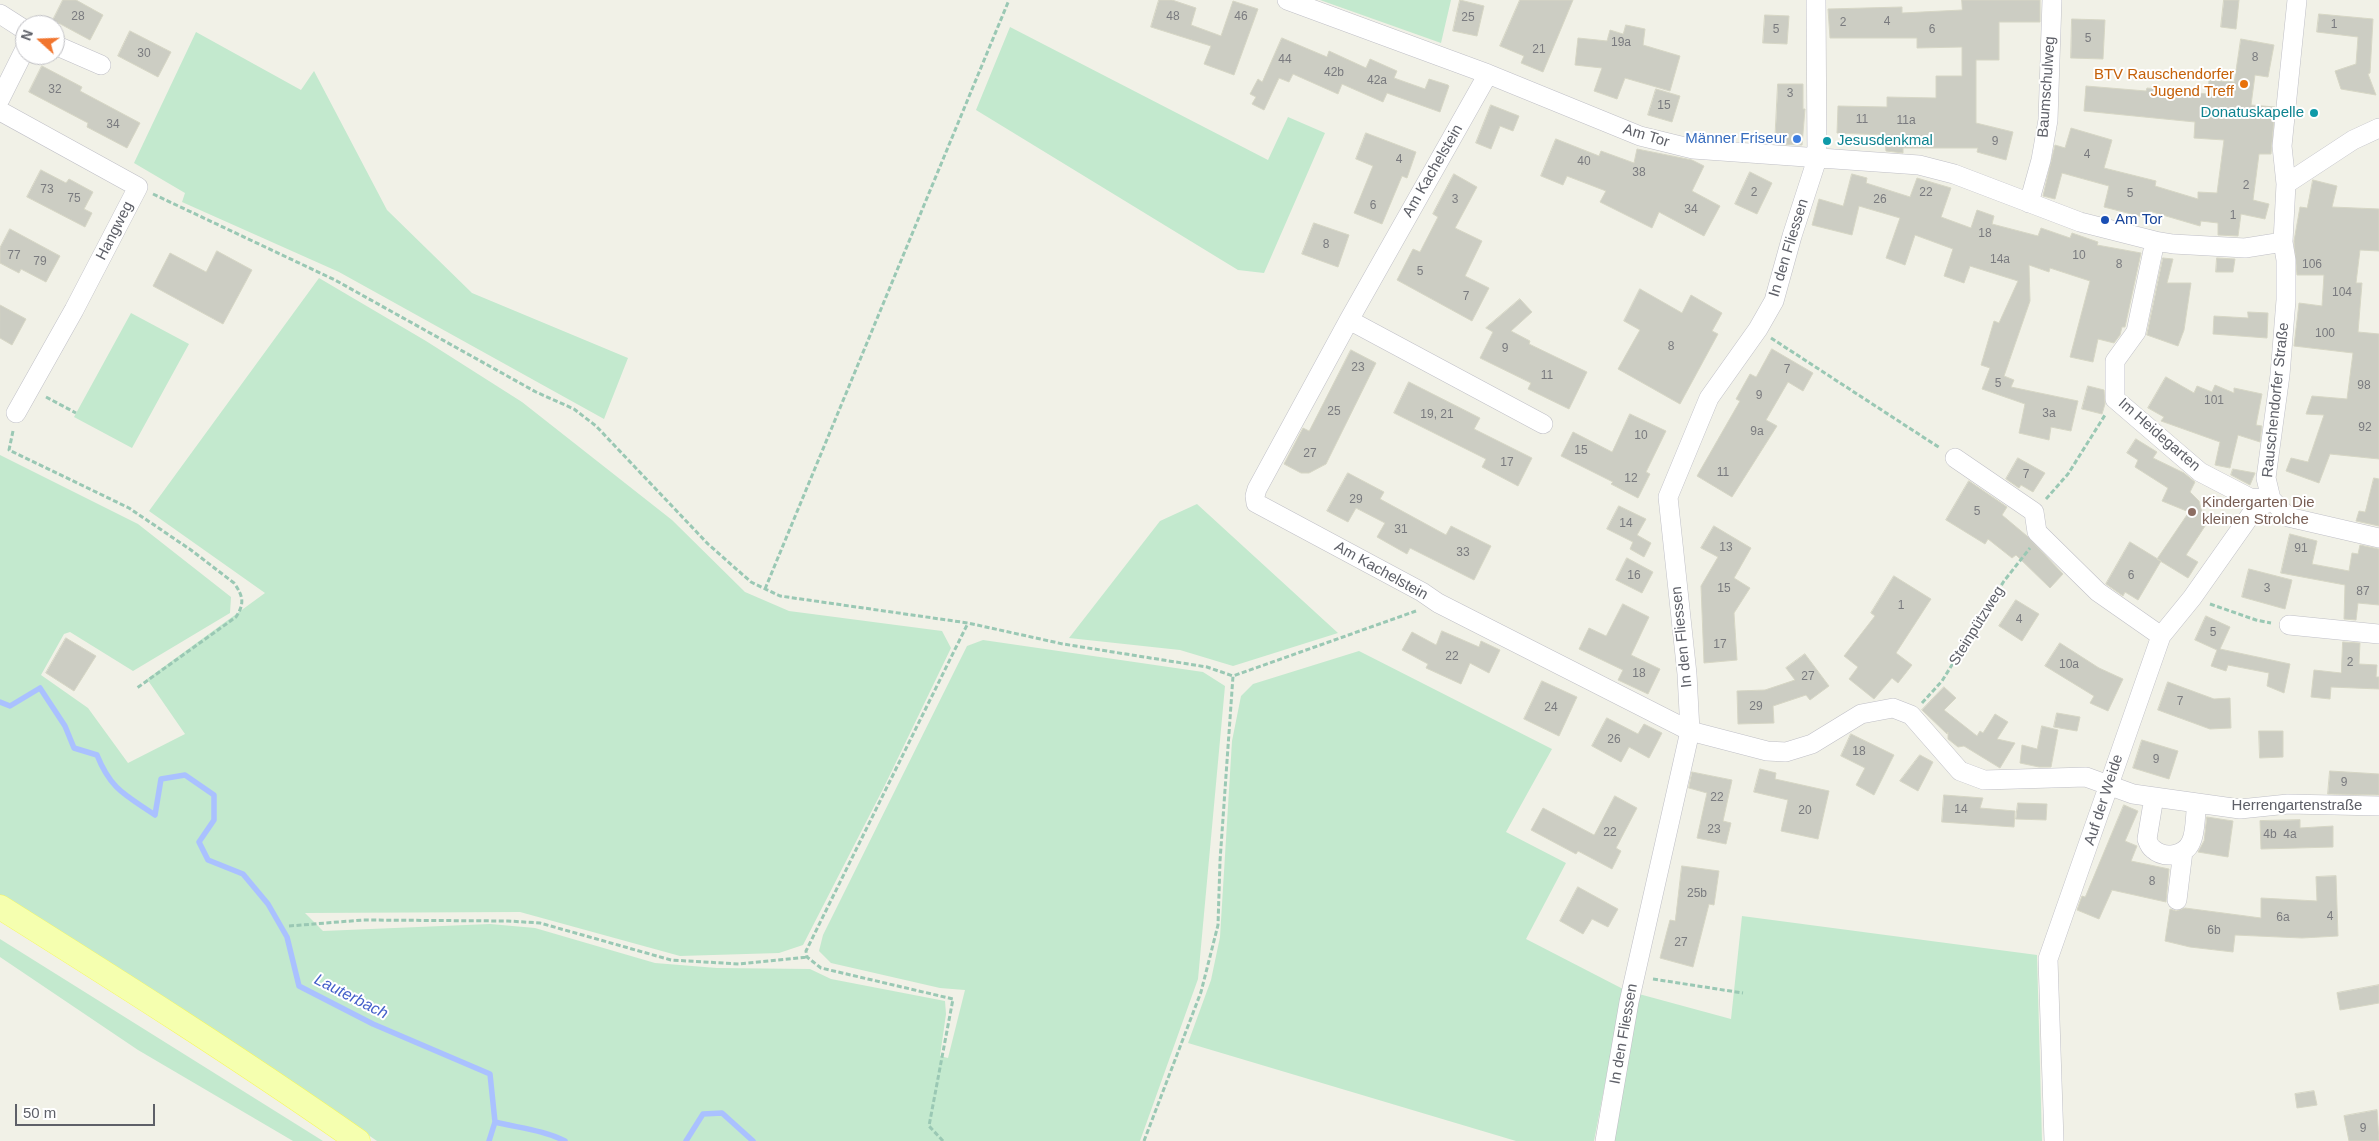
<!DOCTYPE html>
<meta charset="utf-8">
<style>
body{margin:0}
#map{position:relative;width:2379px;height:1141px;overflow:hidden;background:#f1f1e7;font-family:Arial,sans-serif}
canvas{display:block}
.north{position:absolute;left:15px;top:15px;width:50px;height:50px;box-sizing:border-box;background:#fff;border:1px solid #bfbfc3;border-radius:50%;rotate:290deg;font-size:14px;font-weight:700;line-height:20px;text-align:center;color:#5e6068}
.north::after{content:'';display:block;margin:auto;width:18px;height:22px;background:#f1752e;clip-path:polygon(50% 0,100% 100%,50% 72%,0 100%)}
.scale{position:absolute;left:15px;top:1104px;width:140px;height:22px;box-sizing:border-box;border:2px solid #5e6068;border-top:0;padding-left:6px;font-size:15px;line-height:18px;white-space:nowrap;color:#5e6068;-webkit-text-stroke:4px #fff;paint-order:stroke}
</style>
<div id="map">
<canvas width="2379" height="1141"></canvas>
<div class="north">N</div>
<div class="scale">50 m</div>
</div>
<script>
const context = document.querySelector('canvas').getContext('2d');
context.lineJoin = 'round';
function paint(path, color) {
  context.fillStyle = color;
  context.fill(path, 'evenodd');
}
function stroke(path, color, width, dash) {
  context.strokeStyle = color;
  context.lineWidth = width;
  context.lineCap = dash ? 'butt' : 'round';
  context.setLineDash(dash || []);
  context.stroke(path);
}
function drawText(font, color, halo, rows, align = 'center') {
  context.font = font + ' Arial,sans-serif';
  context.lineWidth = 4;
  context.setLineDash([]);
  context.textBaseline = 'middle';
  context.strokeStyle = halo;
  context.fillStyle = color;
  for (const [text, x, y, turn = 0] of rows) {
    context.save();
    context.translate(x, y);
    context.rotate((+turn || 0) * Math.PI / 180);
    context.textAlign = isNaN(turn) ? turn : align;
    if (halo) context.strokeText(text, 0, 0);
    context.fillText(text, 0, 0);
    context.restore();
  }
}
paint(new Path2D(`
 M1320 0H1451L1441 43Z
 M1010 27 1268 160 1288 117 1325 133 1264 273 1238 270 976 110Z
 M196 32 301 90 314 71 387 210 472 293 628 358 604 419 339 272 182 202 185 193 134 163Z
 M319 278 426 341 522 402 672 520 745 592 789 611 942 631 951 648 884 787 803 945 779 953 680 956 520 912 305 913 323 931 490 924 535 928 655 963 717 968 810 969 831 979 945 1001 946 1014 940 1056 948 1058 965 990 940 988 831 963 819 951 823 935 967 646 983 640 1203 672 1225 686 1198 979 1140 1141H377L272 1068 0 898V455L138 524 231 597 230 613 133 671 70 632 64 634 41 675 88 708 128 763 185 734 147 679 265 593 149 511Z
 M131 313 189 344 132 448 74 417Z
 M1197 504 1338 633 1233 666 1180 650 1069 638 1160 521Z
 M1359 651 1552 749 1506 832 1566 863 1526 939 1623 989 1594 1141H1516L1188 1043 1211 980 1220 937 1232 741 1241 696 1253 684Z
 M1742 916 2037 955 2042 1141H1612L1639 994 1731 1019Z
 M0 939 323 1141H293L138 1050 0 957Z`), '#c3e9ce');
stroke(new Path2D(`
 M0 702 10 706 40 688 65 726 74 748 97 755C111 790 126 795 155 815L161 779 185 775 214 795V820L199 842 208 860 243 874 268 904 287 937 299 986 373 1024 490 1074 495 1122C519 1128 543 1130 565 1141
 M489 1141 495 1122
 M686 1141 703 1114 722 1113 753 1141`), '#aac1ff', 5.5);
const building = new Path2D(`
 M63 0H76L103 15 90 40 53 20Z
 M1159 0H1172L1196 8 1191 25 1221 36 1233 1 1258 9 1234 75 1204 64 1211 46 1151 27Z
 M1460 0 1484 6 1477 36 1453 31Z
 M1520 0H1573L1543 72 1521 63 1524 56 1500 46Z
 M1962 0H2040V22H1999V60H1976V123L2013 132 2006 160 1977 152 1978 148H1903V153L1886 151 1884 135 1837 133 1838 106 1887 107V97L1936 98V76H1962V47L1917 48V38H1830L1828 9 1902 7V13L1962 10Z
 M2224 0H2239L2236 29 2221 27Z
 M2319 14 2373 19 2370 73 2368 74 2376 95 2341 89 2335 71 2356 64 2358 37 2317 32Z
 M1765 15 1789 16 1787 44 1763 43Z
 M2072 19 2105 20 2103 59 2071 58Z
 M1626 25 1645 29 1643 45 1680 56 1670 91 1625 78 1617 99 1594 91 1602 68 1575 65 1578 38 1607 41 1610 30 1623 34Z
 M130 31 171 52 158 77 118 56Z
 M1282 38 1327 57 1329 51 1366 68 1370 59 1397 71 1394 78 1425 89 1429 79 1448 85 1449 86 1440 112 1387 93 1383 102 1342 84 1338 94 1293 74 1289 82 1279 78 1264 110 1252 104 1256 97 1250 94 1258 79 1262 82Z
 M2241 39 2274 45 2268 77 2255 75 2251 105 2275 107 2271 154H2259L2253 200 2269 204 2265 219 2241 214 2238 236 2218 235V223L2201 221 2200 226 2149 211 2147 218 2104 207 2109 186 2062 173 2055 199 2043 196 2055 145 2065 148 2071 128 2112 140 2104 168 2156 181 2155 186 2198 199V192L2217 193 2224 140 2194 138 2195 122 2084 111 2086 86 2146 91 2147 88 2208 94 2209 80 2234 82Z
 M42 66 82 87 80 91 140 123 127 148 87 127 88 123 29 92Z
 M1778 84H1803V109H1805L1802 145 1775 144Z
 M1656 89 1680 96 1672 122 1648 115Z
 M1491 105 1519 116 1513 131 1500 126 1491 149 1476 143Z
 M1366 133 1416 152 1407 178 1402 176 1382 224 1354 213 1373 166 1356 159Z
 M1556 139 1599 156 1601 151 1634 163 1637 149 1692 160 1704 166 1692 191 1720 206 1704 236 1659 212 1652 228 1600 202 1606 191 1567 176 1563 185 1541 176Z
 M41 170 66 183 69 179 93 192 84 209 92 213 85 227 27 197Z
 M1750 172 1772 183 1757 214 1735 204Z
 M1454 174 1477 187 1455 228 1482 241 1465 276 1489 288 1472 321 1397 280 1413 249 1420 252 1438 217 1433 214Z
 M1852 174 1867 178 1866 183 1910 197 1917 178 1951 188 1941 217 1971 228 1977 210 1994 216 1992 224 2038 236 2041 228 2070 238 2072 233 2098 242 2097 245 2141 253 2125 327H2122L2120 335 2114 343 2098 339 2093 362 2070 357 2090 281 2050 268 2049 272 2029 265 2030 301 2004 376 2014 380 2011 387 2078 401 2071 431 2051 427 2049 440 2019 433 2025 404 1982 389 1990 368 1981 365 1994 321 1999 323 2018 281 1970 266 1964 283 1944 276 1953 249 1915 235 1905 265 1886 258 1900 218 1859 206 1852 235 1812 225 1819 199 1843 206Z
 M2313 180 2337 186 2332 207 2379 209V251L2360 250 2356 283H2362L2358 332 2379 334V459L2330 454 2319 483 2286 471 2291 458 2308 462 2324 415 2306 414 2312 396 2347 399 2353 353 2294 346 2299 303 2322 306 2324 275H2297L2294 241 2300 207 2307 208Z
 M1314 223 1349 235 1338 267 1302 254Z
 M10 229 60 256 46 282 21 269 19 273 0 263V248Z
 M217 251 252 270 223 324 153 286 170 253 206 272Z
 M2163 258 2173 259 2167 283H2191L2184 330 2178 346 2147 335Z
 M2217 258 2235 259 2233 272H2216Z
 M1640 289 1682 313 1691 295 1722 313 1712 331 1718 334 1680 404 1618 369 1640 330 1624 321Z
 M1520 299 1532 312 1511 331 1530 341 1529 344 1587 372 1569 409 1528 389 1531 383 1480 358 1493 332 1486 328Z
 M0 305 26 319 12 345 0 338Z
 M2248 312 2268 313 2267 338 2213 334 2214 316 2248 318Z
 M1772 349 1813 373 1803 391 1788 382 1766 420 1777 426 1732 497 1697 476 1740 401 1736 399 1750 374 1756 377Z
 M1351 350 1376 363 1326 464 1309 473H1301L1284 464 1303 428 1309 431Z
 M2166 377 2194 393 2197 386 2212 392 2215 385 2234 393V388L2262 394 2256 425 2262 426 2260 442 2238 435 2230 468 2215 465 2220 442 2161 421 2164 417 2148 408Z
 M1409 382 1480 418 1474 429 1532 458 1518 486 1482 467 1486 459 1394 413Z
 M2088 386 2104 390 2105 404 2102 414 2082 409Z
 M1630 414 1666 431 1646 472 1650 474 1638 498 1611 484 1613 482 1561 456 1573 432 1612 452Z
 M2136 439 2157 452 2153 458 2184 473 2195 482 2190 492 2199 501 2203 516 2209 520 2186 555 2198 562 2188 578 2157 559 2189 512 2162 501 2168 488 2135 467 2138 460 2127 453Z
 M2018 458 2045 473 2033 492 2021 485 2019 488 2006 479Z
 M2233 469 2255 473 2250 485 2231 475Z
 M1348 473 1384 492 1380 499 1446 535 1451 526 1491 546 1474 580 1410 548 1407 554 1377 537 1385 523 1356 508 1348 522 1327 511Z
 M2374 478 2379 479V526L2356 521 2359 511 2365 512Z
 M1969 481 2007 507 2002 515 2027 536 2063 574 2050 588 2016 555 2012 558 1988 539 1985 544 1946 520Z
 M1619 506 1646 519 1637 535 1651 543 1644 557 1630 549 1633 542 1607 529Z
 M1714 526 1751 548 1734 578 1750 588 1734 613 1737 660 1704 663 1701 586 1718 557 1701 548Z
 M2290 534 2317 541 2312 564 2349 571 2352 553 2358 554 2360 545 2379 549V605L2358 603 2356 620 2344 619 2345 585 2281 573Z
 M2130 542 2161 561 2138 600 2125 592 2123 596 2106 584Z
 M1627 558 1653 572 1642 593 1616 580Z
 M2249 569 2292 580 2285 609 2242 597Z
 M1894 576 1931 599 1896 653 1912 665 1898 683 1892 678 1874 699 1849 679 1858 667 1844 656 1875 616 1871 613Z
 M2016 600 2039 614 2022 641 1999 626Z
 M1623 604 1649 617 1631 655 1660 669 1648 694 1618 680 1623 670 1579 649 1589 628 1606 636Z
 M2206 616 2230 627 2220 649 2290 664 2284 693 2267 686 2269 673 2228 665 2226 671 2211 666 2217 650 2195 640Z
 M1442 631 1479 647 1481 641 1500 650 1489 673 1470 663 1461 684 1426 668 1428 664 1402 650 1412 632 1436 645Z
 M66 638 96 656 74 691 46 673Z
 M2343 642 2360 643 2359 664 2377 665 2376 677H2379V689L2331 687 2330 699 2311 697 2314 670 2341 673Z
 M2060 643 2099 668 2123 679 2108 711 2090 703 2094 696 2045 666Z
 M1805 654 1829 686 1810 700 1806 695 1773 706 1774 723 1738 724 1737 691 1765 690 1795 680 1786 668Z
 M1542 681 1577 697 1559 736 1524 719Z
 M2168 682 2214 699 2230 698 2231 728 2210 729 2158 710Z
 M1944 687 1956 698 1944 710 1977 736 1980 731 1983 733 1995 714 2008 722 1997 739 2015 743 2000 768 1964 746 1958 747 1948 739V732L1947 734 1922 710Z
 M2057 713 2080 717 2077 731 2054 727Z
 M1607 718 1638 734 1644 724 1662 733 1649 758 1629 747 1621 762 1592 746Z
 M2042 726 2058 730 2051 767H2039L2020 763 2022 745 2037 749Z
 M2259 731H2283V757L2260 758Z
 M1851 734 1894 755 1874 795 1856 785 1865 768 1841 756Z
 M2142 740 2178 751 2169 779 2133 768Z
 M1920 755 1933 762 1918 791 1900 781Z
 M1760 769 1776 773 1775 779 1829 791 1818 839 1781 831 1788 800 1754 792Z
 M2330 771 2379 774V795L2328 794Z
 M1692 772 1732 780 1723 821 1731 823 1726 844 1697 838 1707 793 1689 788Z
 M1944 795 1983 798 1980 808 2015 811 2014 827 1942 822Z
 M1615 796 1637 808 1616 848 1621 851 1612 869 1578 851 1576 854 1531 830 1543 808 1594 835Z
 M2018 803 2047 804 2046 820 2016 819Z
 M2124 805 2138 811 2125 841 2137 846 2131 861 2169 869 2166 902 2112 890 2099 919 2077 910 2082 896 2085 897Z
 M2207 817 2233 821 2228 857 2198 852 2204 841Z
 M2300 820V828L2333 826V847L2261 849 2260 821Z
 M1682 866 1719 871 1714 905 1709 904 1693 967 1660 958 1670 920 1675 921Z
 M2336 876 2338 936 2302 938 2235 935 2233 952 2190 947 2165 941 2170 909 2176 911 2185 908 2261 918V898L2317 901 2316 877Z
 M1578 887 1618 909 1608 927 1592 919 1583 934 1560 921Z
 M2379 985V1003L2340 1010 2337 993Z
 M2314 1091 2317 1105 2297 1108 2295 1094Z
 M2377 1110 2379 1141H2349L2344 1116Z`);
paint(building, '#cccdc3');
stroke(building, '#d6d6c5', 1);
const minor = new Path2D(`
 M1287 0 1488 74 1640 136 1693 149 1919 165 1954 174 2080 222 2155 241 2173 244 2245 248 2283 242
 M2297 0 2282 146 2286 184 2283 242 2286 260V300L2280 375 2266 478 2271 499 2288 517 2379 538
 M0 14 25 30
 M55 45 101 65
 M1488 74 1349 320 1257 489 1255 496 1256 503 1422 592 1438 603 1690 731 1767 751 1786 752 1812 744 1861 714 1893 708 1911 715 1960 771 1984 780 2086 777 2133 794 2240 809 2288 804 2379 806
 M0 99 25 49
 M0 111 138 187 74 310 16 413
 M2286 184 2353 140 2379 128
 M2029 203 2041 160 2048 120 2052 0
 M2155 241 2136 332 2115 361V399L2200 472 2250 498 2271 499
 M1349 320 1543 424
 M1955 458 2034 512 2037 532 2098 592 2161 636
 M2289 625 2379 634
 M2154 797 2147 839C2148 842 2150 847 2153 849 2164 859 2185 856 2191 842 2196 832 2195 814 2197 803
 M2177 900 2183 851
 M1605 1141 1629 1002 1690 731 1687 674 1668 497 1709 398 1758 329 1774 301 1792 236 1817 159 1816 0
 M2054 1141 2048 959 2161 636 2192 598 2252 513 2271 499`);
const major = new Path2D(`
 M0 907C121 983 241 1059 358 1141`);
stroke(minor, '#bfbfc6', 20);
stroke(major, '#f7f85a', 25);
stroke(new Path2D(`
 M153 194 335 280 536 392 574 409 596 426 708 544 751 582 780 596 968 623 1063 644 1207 667 1233 676
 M1771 338 1940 448
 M46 397 76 413
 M13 431 9 450 129 508 191 550 234 583C243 596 245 603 236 617L137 688
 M2046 499 2068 474 2105 415
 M765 589 1009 0
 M2210 604 2256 620 2271 623
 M1922 703 1942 681 2004 581 2030 548
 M289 926 363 920 508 921 540 923 671 960 739 964 807 957
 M1653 979 1743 993
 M943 1141 929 1126 953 999 821 968 807 957 806 951 968 623
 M1144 1141 1201 992 1218 925 1220 861 1233 676 1416 611`), '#9ac8b4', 3, [5, 2.5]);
stroke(minor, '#fff', 19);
stroke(major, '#f5ffaf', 24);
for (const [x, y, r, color] of [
 [2244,84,5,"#e8710a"],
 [2314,113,5,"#0f9aa8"],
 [1797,139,5,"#3f7fe0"],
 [1827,141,5,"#0f9aa8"],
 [2105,220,5,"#1a4fb4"],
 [2192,512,5,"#8d6e63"]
]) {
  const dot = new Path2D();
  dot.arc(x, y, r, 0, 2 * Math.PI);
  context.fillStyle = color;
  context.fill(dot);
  stroke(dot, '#fff', 2);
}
drawText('12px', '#7a7b7f', null, [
 ["28",78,17],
 ["48",1173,17],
 ["46",1241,17],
 ["25",1468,18],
 ["4",1887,22],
 ["2",1843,23],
 ["1",2334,25],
 ["5",1776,30],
 ["6",1932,30],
 ["5",2088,39],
 ["19a",1621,43],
 ["21",1539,50],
 ["30",144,54],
 ["8",2255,58],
 ["44",1285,60],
 ["42b",1334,73],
 ["42a",1377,81],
 ["32",55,90],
 ["3",1790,94],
 ["15",1664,106],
 ["11",1862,120],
 ["11a",1906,121],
 ["34",113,125],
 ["9",1995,142],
 ["4",2087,155],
 ["4",1399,160],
 ["40",1584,162],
 ["38",1639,173],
 ["2",2246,186],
 ["73",47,190],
 ["2",1754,193],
 ["22",1926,193],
 ["5",2130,194],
 ["75",74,199],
 ["3",1455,200],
 ["26",1880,200],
 ["6",1373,206],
 ["34",1691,210],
 ["1",2233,216],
 ["18",1985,234],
 ["8",1326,245],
 ["77",14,256],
 ["10",2079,256],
 ["14a",2000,260],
 ["79",40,262],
 ["8",2119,265],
 ["106",2312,265],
 ["5",1420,272],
 ["104",2342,293],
 ["7",1466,297],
 ["100",2325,334],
 ["8",1671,347],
 ["9",1505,349],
 ["23",1358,368],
 ["7",1787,370],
 ["11",1547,376],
 ["5",1998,384],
 ["98",2364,386],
 ["9",1759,396],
 ["101",2214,401],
 ["25",1334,412],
 ["3a",2049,414],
 ["19, 21",1437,415],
 ["92",2365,428],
 ["9a",1757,432],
 ["10",1641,436],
 ["15",1581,451],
 ["27",1310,454],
 ["17",1507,463],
 ["11",1723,473],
 ["7",2026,475],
 ["12",1631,479],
 ["29",1356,500],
 ["5",1977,512],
 ["14",1626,524],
 ["31",1401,530],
 ["13",1726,548],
 ["91",2301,549],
 ["33",1463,553],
 ["16",1634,576],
 ["6",2131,576],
 ["15",1724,589],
 ["3",2267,589],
 ["87",2363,592],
 ["1",1901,606],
 ["4",2019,620],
 ["5",2213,633],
 ["17",1720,645],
 ["22",1452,657],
 ["2",2350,663],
 ["10a",2069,665],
 ["18",1639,674],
 ["27",1808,677],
 ["7",2180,702],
 ["29",1756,707],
 ["24",1551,708],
 ["26",1614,740],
 ["18",1859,752],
 ["9",2156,760],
 ["9",2344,783],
 ["22",1717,798],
 ["14",1961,810],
 ["20",1805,811],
 ["23",1714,830],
 ["22",1610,833],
 ["4b",2270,835],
 ["4a",2290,835],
 ["8",2152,882],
 ["25b",1697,894],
 ["4",2330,917],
 ["6a",2283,918],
 ["6b",2214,931],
 ["27",1681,943],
 ["9",2363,1129]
]);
drawText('15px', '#c56008', '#fff', [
 ["BTV Rauschendorfer",2234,75],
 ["Jugend Treff",2234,92]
], 'right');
drawText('15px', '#5e6068', '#fff', [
 ["Baumschulweg",2047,87,-86],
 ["Am Tor",1646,136,17],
 ["Am Kachelstein",1433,171,-60],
 ["Hangweg",115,231,-63],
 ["In den Fliessen",1789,248,-73],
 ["Rauschendorfer Straße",2276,400,-84],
 ["Im Heidegarten",2159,435,41],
 ["Am Kachelstein",1381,571,29],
 ["Steinpützweg",1977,626,-58],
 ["In den Fliessen",1682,637,-96],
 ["Auf der Weide",2104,800,-72],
 ["Herrengartenstraße",2297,806],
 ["In den Fliessen",1624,1034,-80]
]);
drawText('15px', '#0d838f', '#fff', [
 ["Donatuskapelle",2304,113],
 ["Jesusdenkmal",1837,141,"left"]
], 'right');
drawText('15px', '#366cbe', '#fff', [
 ["Männer Friseur",1787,139]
], 'right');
drawText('15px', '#164399', '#fff', [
 ["Am Tor",2115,220]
], 'left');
drawText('15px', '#785e54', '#fff', [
 ["Kindergarten Die",2202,503],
 ["kleinen Strolche",2202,520]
], 'left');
drawText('italic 16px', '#4560ca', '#fff', [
 ["Lauterbach",351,997,27]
]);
</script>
